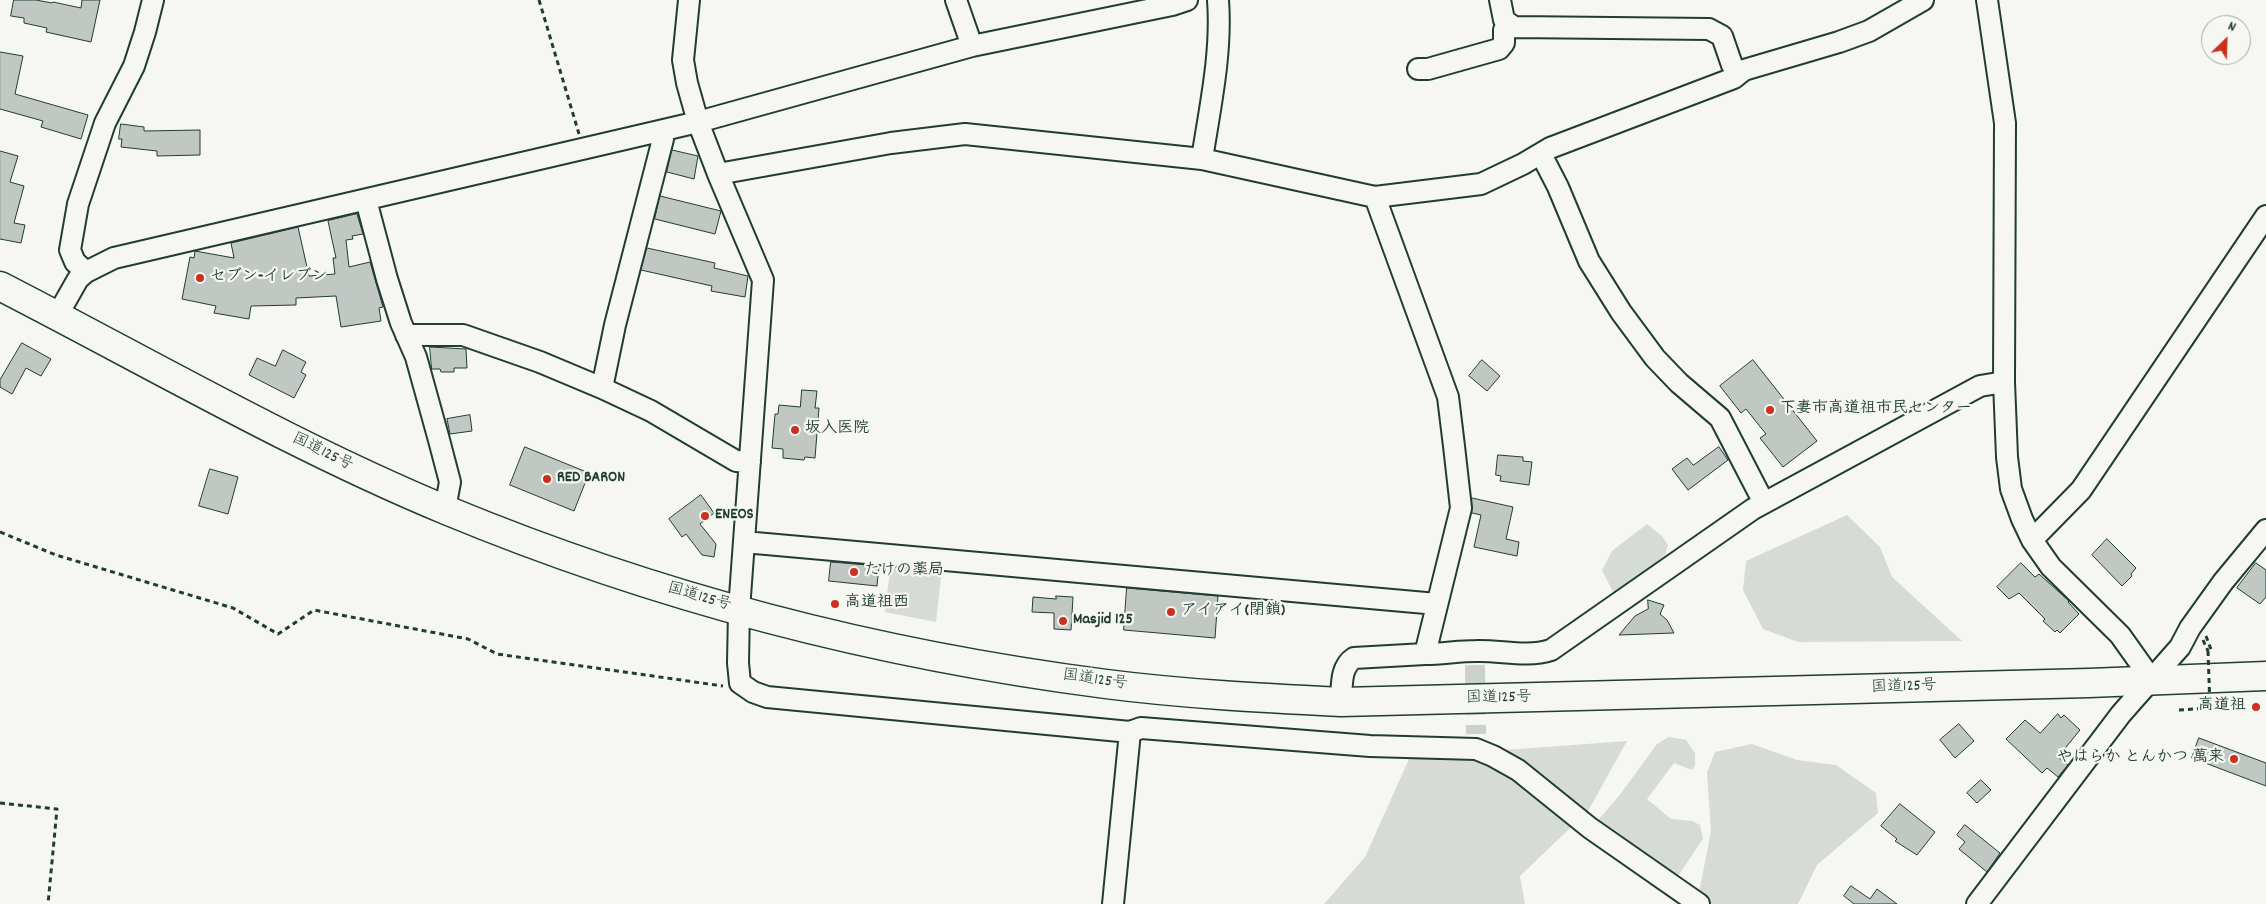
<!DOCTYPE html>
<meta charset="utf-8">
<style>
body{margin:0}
#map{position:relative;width:2266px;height:904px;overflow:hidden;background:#f6f6f2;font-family:Dekko,sans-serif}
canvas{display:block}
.north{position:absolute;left:2201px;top:15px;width:50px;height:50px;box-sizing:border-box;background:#f6f6f2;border:1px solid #a0aca6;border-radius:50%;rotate:24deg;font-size:14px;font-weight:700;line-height:20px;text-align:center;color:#1f3d34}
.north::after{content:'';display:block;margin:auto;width:18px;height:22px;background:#c8321e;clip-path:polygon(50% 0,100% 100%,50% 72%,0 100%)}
</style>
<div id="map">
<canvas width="2266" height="904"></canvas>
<div class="north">N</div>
</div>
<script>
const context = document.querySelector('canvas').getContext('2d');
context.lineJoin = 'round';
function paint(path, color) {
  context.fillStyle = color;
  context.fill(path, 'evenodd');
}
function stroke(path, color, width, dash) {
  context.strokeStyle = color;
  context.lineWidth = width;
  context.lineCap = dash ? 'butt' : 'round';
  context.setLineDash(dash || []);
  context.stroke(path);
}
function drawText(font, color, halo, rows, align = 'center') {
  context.font = font + ' Dekko,"Klee One",sans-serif';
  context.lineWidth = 4.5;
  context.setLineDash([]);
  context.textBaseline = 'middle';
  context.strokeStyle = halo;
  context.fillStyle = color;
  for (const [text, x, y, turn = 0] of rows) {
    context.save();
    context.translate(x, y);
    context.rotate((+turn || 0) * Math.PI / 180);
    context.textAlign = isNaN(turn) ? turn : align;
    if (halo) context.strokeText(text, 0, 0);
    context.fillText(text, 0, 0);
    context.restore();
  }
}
paint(new Path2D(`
 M1847 515 1880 547 1892 577 1962 641 1798 642 1763 629 1743 590 1746 561Z
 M1647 524 1662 536 1668 545 1665 555 1615 596 1602 570 1612 551Z
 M891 562 942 568 936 622 885 612Z
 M1669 737 1686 740 1695 753V766L1692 770 1674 763 1647 799 1671 819 1692 821 1700 825 1703 839 1678 876 1669 874 1601 827 1598 820 1619 796 1657 744Z
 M1627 741 1588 811 1520 876 1525 904H1324L1365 857 1410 757Z
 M1752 744 1797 760 1836 765 1876 793 1878 813 1817 865 1798 904H1693L1699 893 1711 831 1707 773 1715 752Z`), '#d6dbd6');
const building = new Path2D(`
 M14 0H36L52 3 53 2 81 8 82 0H100L91 42 46 32 47 28 24 23V18L11 16Z
 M0 52 23 56 15 94 88 115 81 139 41 127 43 121 0 109Z
 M121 124 144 127V131L200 130V155L157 156V151L121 147 122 139H119Z
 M672 150 698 156 694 179 667 172Z
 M0 151 18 156 10 182 24 186 14 223 25 225 21 243 0 239Z
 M660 196 721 211 715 234 655 219Z
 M357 214 363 234 352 236 353 239 346 240 349 267 370 262 383 307 379 308 381 321 341 327 336 296 296 298V305L251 306 249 319 214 313 216 306 182 299 190 257 194 258 195 251 234 258 231 243 298 227 309 276 335 274 333 258H336L328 221Z
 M647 248 715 263 714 268 748 276 745 297 711 291 712 286 641 270Z
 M22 343 51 359 41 376 26 368 12 394 0 387V380Z
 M430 347 466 349 467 368H454V372H441L440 369H432Z
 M283 350 306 362 301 372 306 375 294 398 249 375 257 358 275 366Z
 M1482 360 1500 376 1487 391 1469 376Z
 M1753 360 1817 441 1783 467 1760 438 1766 434 1746 409 1741 413 1720 386Z
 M802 390 817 391 815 408H819L815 458 805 457 804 460 783 458V449L772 448 775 414H778L779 405 800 407Z
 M470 415 472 431 450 434 447 419Z
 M525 447 589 473 574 511 510 485Z
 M1719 447 1728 460 1688 490 1672 469 1687 458 1693 465Z
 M1498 455 1523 457V461L1532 462 1529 485 1500 481 1501 476 1496 475Z
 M210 469 238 477 228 514 199 506Z
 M701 495 714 513 700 524 716 544 714 557 702 555 686 534 682 537 669 519Z
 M1472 498 1513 507 1506 539 1519 542 1517 556 1474 547 1481 515 1472 513Z
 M2107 539 2136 568 2131 574 2132 576 2122 586 2092 555Z
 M831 562 879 566 877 586 829 581Z
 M2021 563 2035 577 2039 574 2069 601 2068 602 2079 614 2060 633 2057 630 2055 632 2043 621 2045 619 2019 593 2009 599 1997 587Z
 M2256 563 2266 570V597L2260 604 2237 588Z
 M1127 588 1218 596 1215 638 1124 630Z
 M1056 596 1073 597 1071 630 1054 629V613L1032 612 1033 597 1056 599Z
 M1648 600 1664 605 1660 614 1667 620 1674 633 1619 635 1635 616 1648 609Z
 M2058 714 2061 718 2064 715 2080 730 2058 757 2068 765 2058 777 2047 768 2042 773 2006 739 2025 720 2040 733Z
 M1959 724 1974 741 1955 758 1940 740Z
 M2199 738 2266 763V786L2192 758Z
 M1981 780 1991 790 1977 803 1967 793Z
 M1900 804 1935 832 1917 855 1895 841 1897 839 1881 826Z
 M1965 825 2000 853 1987 872 1959 849 1965 842 1957 835Z
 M1851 886 1870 899 1877 889 1897 904H1854L1844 896Z`);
paint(building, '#c1c8c3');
stroke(building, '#1f3d34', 1);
stroke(new Path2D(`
 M1475 665 1476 734`), '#cbd1cc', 20, [20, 10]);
const minor = new Path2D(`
 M689 0 683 60 687 83 698 122 718 174 763 280 739 610 738 663 740 683 753 692 767 697 1130 732 1113 904
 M956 0 972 46
 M1500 0 1504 20 1514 27 1709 29 1722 36 1732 65 1739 73
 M1987 0 2005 123 2004 382 2007 457 2011 489 2022 519 2032 540 2051 567 2120 635 2152 680
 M1418 69H1428L1499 49 1504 43V30L1507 24
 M1541 154 1558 187 1589 261 1621 312 1655 358 1679 383 1720 418 1764 503
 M1202 159C1210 107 1222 53 1218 0
 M718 174 891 143 965 134 1202 159 1375 197 1481 184 1523 164 1550 148 1734 78 1744 70 1839 42 1869 31 1923 0
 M366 200 387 279 401 323 416 357 439 440 450 482 445 509
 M86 272 75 262 70 250 78 204 105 123 134 66 145 32 153 0
 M57 316 78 279 86 272 114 258 698 122 972 46 1172 5 1187 0
 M406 335H463L540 362 602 388 651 411 736 461 750 462
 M602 388 615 325 663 139 662 131
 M2032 540 2081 490 2266 216
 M744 542 1437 604
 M1425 654C1442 654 1459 651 1476 651 1501 650 1526 658 1551 650L1753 509 1980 386 2004 382
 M1341 702C1342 686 1340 667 1354 658L1425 654 1461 508 1454 446 1448 397 1375 197
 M1130 732 1141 728 1370 746 1476 749 1493 756 1518 770 1590 828 1699 904
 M1977 904 2121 714 2180 647 2190 628 2223 582 2266 530`);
const highway = new Path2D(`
 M0 286C148 362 292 446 446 510 656 597 880 655 1106 684 1184 694 1262 698 1341 702L2089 683 2266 676`);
stroke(minor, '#1f3d34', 24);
stroke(highway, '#1f3d34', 31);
stroke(new Path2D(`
 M539 0 579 134
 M0 532 56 555 233 608 278 634 314 610 468 639 497 654 723 686
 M2206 636 2212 652
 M2203 640 2208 651
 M2179 710 2208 708
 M0 803 57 809 48 904`), '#1f3d34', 3, [5, 4]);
stroke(minor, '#f6f6f2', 20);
stroke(highway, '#f6f6f2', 28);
stroke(new Path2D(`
 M2208 708H2210L2208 651`), '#1f3d34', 3, [5, 4]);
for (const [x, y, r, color] of [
 [200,278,5,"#c8321e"],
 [1770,410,5,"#c8321e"],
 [795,430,5,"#c8321e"],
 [547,479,5,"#c8321e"],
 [705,516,5,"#c8321e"],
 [854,572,5,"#c8321e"],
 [835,604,5,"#c8321e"],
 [1171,612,5,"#c8321e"],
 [1063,621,5,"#c8321e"],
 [2256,707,5,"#c8321e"],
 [2234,759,5,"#c8321e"]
]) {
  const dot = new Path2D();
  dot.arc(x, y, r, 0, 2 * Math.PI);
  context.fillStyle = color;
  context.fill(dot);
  stroke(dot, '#f6f6f2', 2);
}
drawText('bold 16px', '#1f3d34', '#f6f6f2', [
 ["セブン-イレブン",210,278],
 ["下妻市高道祖市民センター",1780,410],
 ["坂入医院",805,430],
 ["RED BARON",557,479],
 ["ENEOS",715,516],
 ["たけの薬局",864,572],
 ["高道祖西",845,604],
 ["アイアイ(閉鎖)",1181,612],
 ["Masjid 125",1073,621],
 ["高道祖",2246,707,"right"],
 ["やはらか とんかつ 萬来",2224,759,"right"]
], 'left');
drawText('16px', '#1f3d34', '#f6f6f2', [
 ["国道125号",322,453,26],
 ["国道125号",699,598,16],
 ["国道125号",1095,681,8],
 ["国道125号",1904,688,-2],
 ["国道125号",1499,699,-1]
]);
</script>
